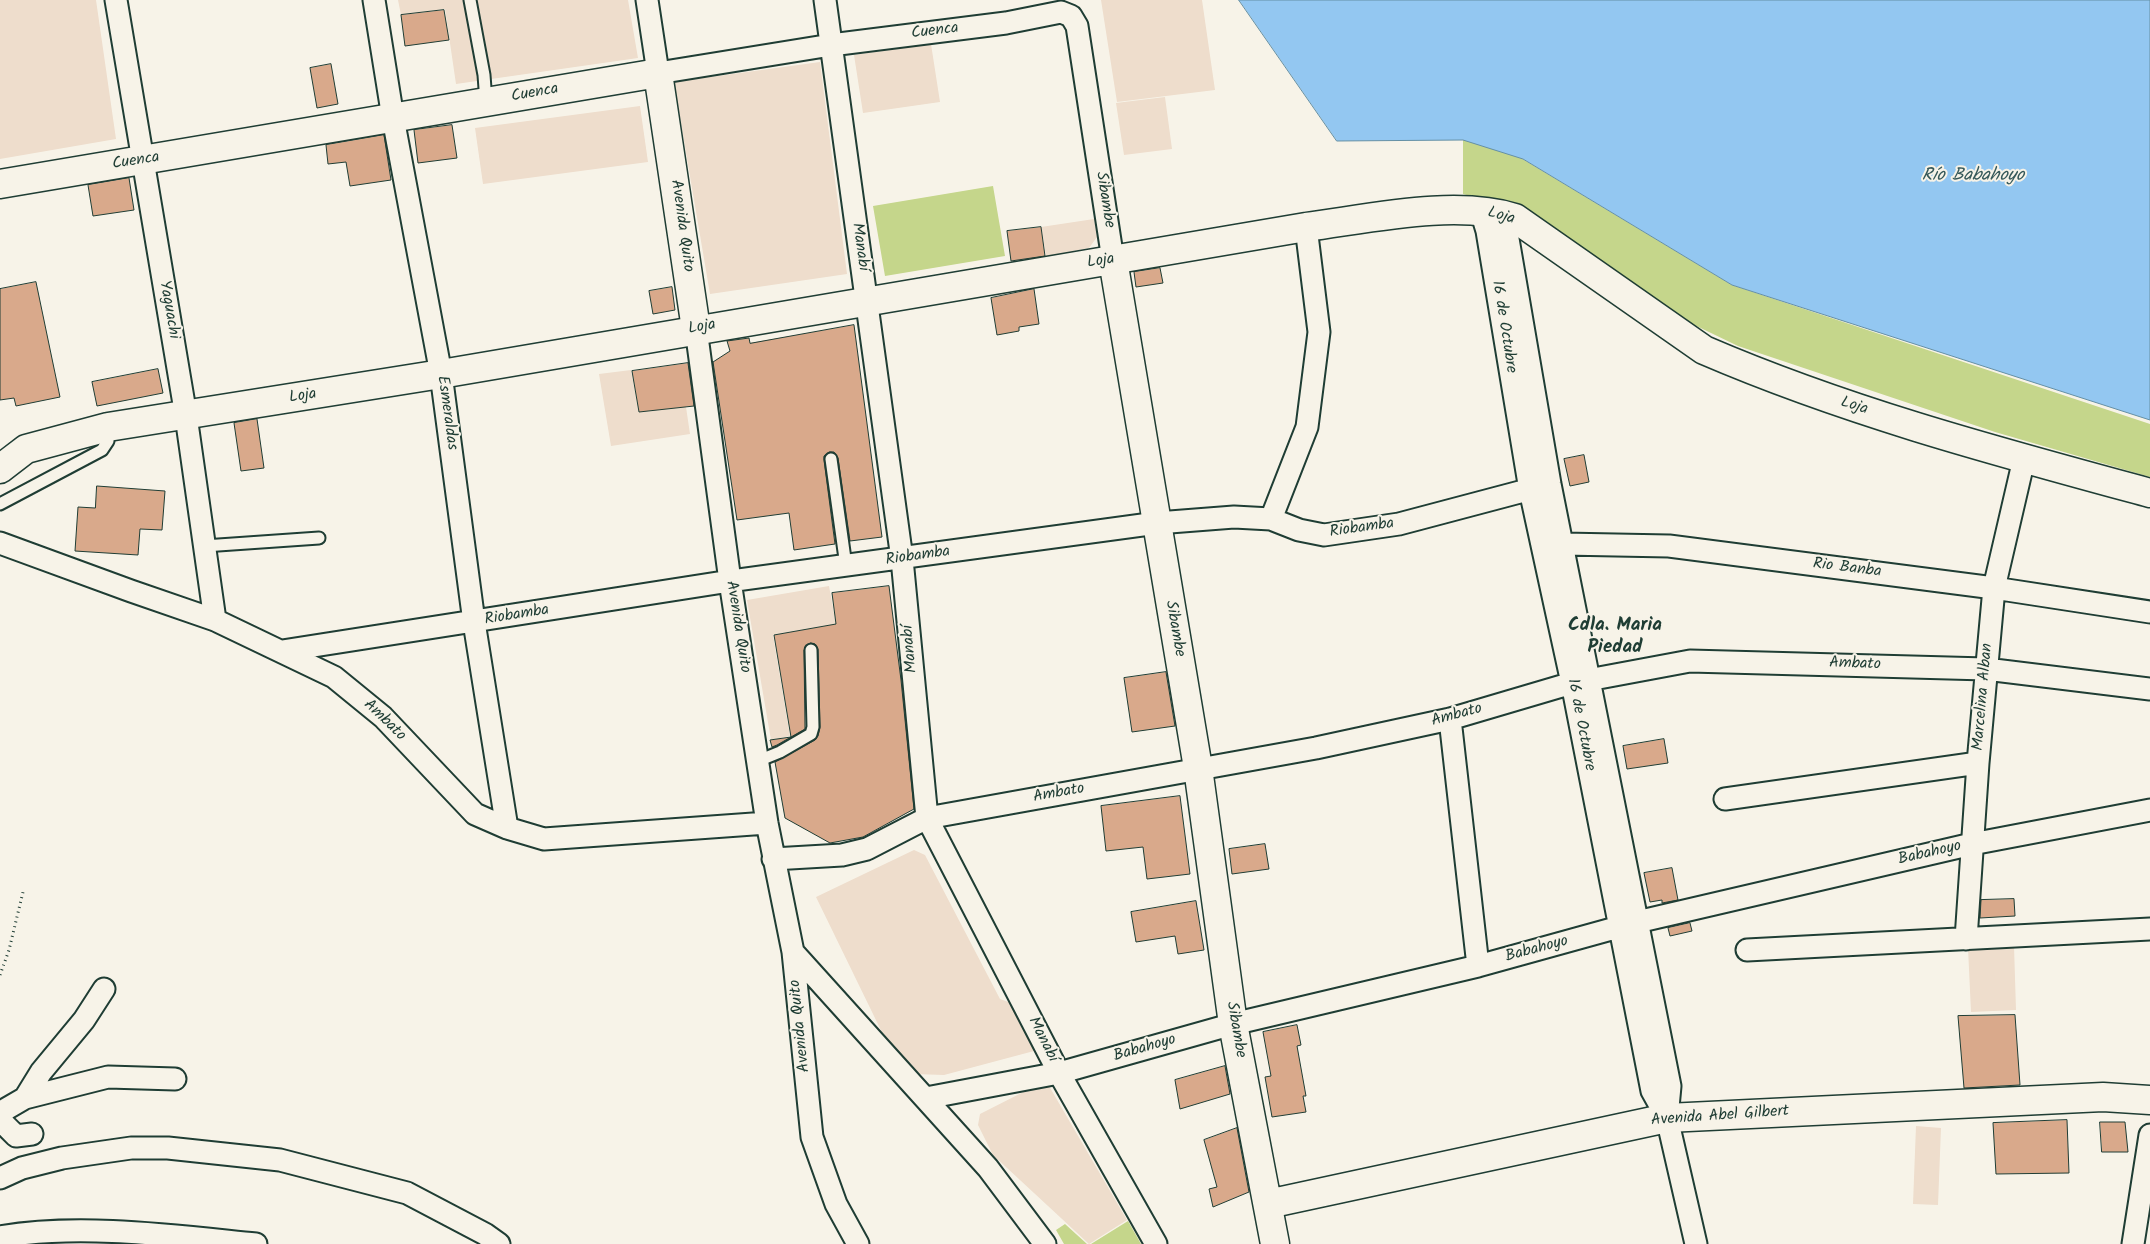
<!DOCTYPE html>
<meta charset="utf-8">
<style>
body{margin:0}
canvas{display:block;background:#f7f3e8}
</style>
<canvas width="2150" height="1244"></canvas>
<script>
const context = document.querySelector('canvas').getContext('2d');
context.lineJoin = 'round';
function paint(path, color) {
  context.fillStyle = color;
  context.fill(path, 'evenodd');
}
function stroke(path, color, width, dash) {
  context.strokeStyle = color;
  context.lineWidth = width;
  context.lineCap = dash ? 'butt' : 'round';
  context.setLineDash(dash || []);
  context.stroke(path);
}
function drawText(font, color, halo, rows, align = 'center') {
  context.font = font + ' Kalam,sans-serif';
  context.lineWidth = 4;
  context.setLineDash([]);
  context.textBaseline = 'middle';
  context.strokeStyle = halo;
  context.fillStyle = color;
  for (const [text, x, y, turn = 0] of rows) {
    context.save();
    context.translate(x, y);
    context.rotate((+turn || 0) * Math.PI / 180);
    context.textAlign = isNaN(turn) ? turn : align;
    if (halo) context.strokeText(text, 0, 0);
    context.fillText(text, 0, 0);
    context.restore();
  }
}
paint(new Path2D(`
 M0 0H96L116 139 0 159Z
 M398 0H628L638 58 456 84 445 9 401 15Z
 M1101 0H1202L1215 90 1117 102Z
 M931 44 940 102 863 113 854 55Z
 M820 62 847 274 710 294 674 82Z
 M1165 97 1172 149 1124 155 1116 103Z
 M640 106 648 162 483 184 475 128Z
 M1094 219 1097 237 1089 248 1046 256 1041 227Z
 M631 370 639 412 686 407 690 434 611 446 599 374Z
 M829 586 836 624 773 635 790 736 771 740 747 600Z
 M914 850 925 855 1000 999 1011 1003 1034 1051 944 1075 914 1074 904 1059 892 1053 816 897Z
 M2014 946 2016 1010 1971 1012 1968 948Z
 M1041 1083 1049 1086 1127 1220 1089 1244 993 1155 978 1125 980 1114Z
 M1916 1126 1941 1128 1938 1205 1913 1204Z`), '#edc');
paint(new Path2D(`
 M1463 140H1491L1732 285 2150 424V477L1995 432 1738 346 1684 320 1517 209 1463 194Z
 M993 186 1005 256 885 276 873 206Z
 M1128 1221 1141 1244H1091Z
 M1065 1224 1087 1244H1064L1056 1230Z`), '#c5d68b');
const water = new Path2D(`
 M1239 0H2150V420L1732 285 1523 159 1463 140 1337 141Z`);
paint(water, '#93c7f1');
stroke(water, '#6590a5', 1);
const building = new Path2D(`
 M444 10 449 40 405 46 401 15Z
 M331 64 338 104 317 108 310 68Z
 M452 125 457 158 418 163 414 130Z
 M384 135 391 180 350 186 346 162 328 164 326 145Z
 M129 178 134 210 93 216 88 185Z
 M1041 227 1045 256 1011 261 1007 231Z
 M1160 268 1163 283 1136 287 1134 272Z
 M36 282 60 397 16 406 14 398 0 400V289Z
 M672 287 675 310 653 314 649 291Z
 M1034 289 1039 324 1019 327V331L997 335 991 298Z
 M854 325 882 537 850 541 838 458 834 452H829L824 456V460L835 544 794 550 789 513 737 520 713 362 730 351 727 341 749 338 750 343Z
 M688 363 694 406 639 412 632 371Z
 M158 369 163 393 97 406 92 382Z
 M257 419 264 468 241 471 234 423Z
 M1584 455 1589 482 1570 486 1564 459Z
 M97 486 165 491 162 530 140 529 138 555 75 551 78 507 95 508Z
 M889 586 901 680 914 809 863 837 830 843 785 818 775 762 815 740 818 736 820 727 818 649 815 644 810 643 804 650 805 729 777 745 772 747 770 740 791 737 774 635 836 624 832 593Z
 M1166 672 1175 726 1132 732 1124 678Z
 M1664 739 1668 763 1627 769 1623 746Z
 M1180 796 1190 874 1147 879 1143 847 1106 851 1101 806Z
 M1265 844 1269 869 1232 874 1229 849Z
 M1672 868 1678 900 1662 903V900L1650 902 1644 873Z
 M2014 899 2015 916 1980 918 1981 900Z
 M1196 901 1204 950 1178 954 1175 936 1136 942 1131 912Z
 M1690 923 1692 931 1670 936 1668 928Z
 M2015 1015 2020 1085 1964 1088 1958 1016Z
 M1297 1025 1301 1045 1297 1046 1306 1096H1303L1306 1112 1272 1117 1265 1077 1271 1076 1263 1032Z
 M1225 1066 1230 1094 1180 1109 1175 1080Z
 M2067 1120 2069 1173 1996 1174 1993 1123Z
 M2100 1122H2125L2128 1152H2102Z
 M1237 1128 1249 1192 1213 1207 1209 1189 1217 1187 1204 1140Z`);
paint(building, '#d9a98b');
stroke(building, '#1f3d34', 1);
const lane = new Path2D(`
 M470 0 484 75 486 102
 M831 459 846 566
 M0 504 102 450 108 441V427
 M204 546 319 538
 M758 761 780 752 811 734 813 727 811 650`);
const street = new Path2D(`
 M116 0 186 416 215 620
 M374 0 393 118 441 374 474 622 507 828
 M647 0 658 73 831 45 1006 23 1061 12 1071 16 1077 26 1113 260
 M825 0 902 559 927 818 1059 1073 1156 1244
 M1481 211 1487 231 1530 490 1572 683 1652 1091 1667 1118 1696 1244
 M1501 213 1507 233 1550 484 1670 1086 1667 1118
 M696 329 730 581 767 823 793 952 812 1137 836 1204 858 1244
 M1271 519 1307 427 1319 332 1306 227
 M0 543 131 591 215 620 334 677 383 717 475 814 507 828 544 839 767 823
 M1550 547 1563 544 1669 546 1994 588 2150 612
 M282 651 730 581 1157 523 1234 517 1271 519 1299 530 1324 535 1399 524 1550 484
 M1450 719 1478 966
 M1725 799 1978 763
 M773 859 842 855 867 849 927 818 1316 748 1450 719 1572 683 1690 661 1986 669 2150 689
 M1966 939 1978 763 1994 588 2024 459
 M1747 950 2150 929
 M793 952 988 1168 1045 1244
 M25 1098 108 1077 175 1079
 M926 1098 1059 1073 1233 1024 1478 966 1637 922 1972 844 2150 810
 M32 1134 16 1136 3 1123 1 1112 25 1098 41 1072 84 1020 104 989
 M0 1178 22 1168 62 1158 131 1148H168L280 1160 407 1193 485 1234 499 1244
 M0 1237C79 1223 176 1236 256 1244
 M2133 1244 2150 1135`);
const secondary = new Path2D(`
 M0 184 658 73 696 329
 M1113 260 1198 768 1233 1024 1275 1244
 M0 469 26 449 108 427 441 374 1306 227C1368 219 1455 199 1515 218L1704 350C1848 412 1999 452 2150 493
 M1268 1204 1667 1118 2103 1097 2150 1100`);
stroke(lane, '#1f3d34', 15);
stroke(street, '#1f3d34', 25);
stroke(secondary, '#1f3d34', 31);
stroke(new Path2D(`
 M0 975 9 950 23 892`), '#1f3d34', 3, [1, 4]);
stroke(lane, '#f7f3e8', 11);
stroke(street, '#f7f3e8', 21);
stroke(secondary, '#f7f3e8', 28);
drawText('16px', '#1f3d34', '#f7f3e8', [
 ["Cuenca",935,32,-7],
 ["Cuenca",535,94,-10],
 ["Cuenca",136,162,-9],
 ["Sibambe",1104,200,81],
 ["Loja",1501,217,16],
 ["Avenida Quito",681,226,82],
 ["Manabí",859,247,82],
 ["Loja",1101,262,-9],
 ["Yaguachi",168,310,80],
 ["16 de Octubre",1503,327,81],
 ["Loja",702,328,-10],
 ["Loja",303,397,-9],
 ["Loja",1854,407,17],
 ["Esmeraldas",446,413,82],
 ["Riobamba",1362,529,-8],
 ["Riobamba",918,557,-8],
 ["Rio Banba",1847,569,7],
 ["Riobamba",517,616,-9],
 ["Avenida Quito",737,627,81],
 ["Sibambe",1174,629,80],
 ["Manabí",911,649,-95],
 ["Ambato",1855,665,2],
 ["Marcelina Alban",1984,697,-85],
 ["Ambato",1457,716,-15],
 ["Ambato",384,721,44],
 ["16 de Octubre",1580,725,79],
 ["Ambato",1059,794,-10],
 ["Babahoyo",1930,854,-13],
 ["Babahoyo",1537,950,-15],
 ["Avenida Quito",801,1026,-96],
 ["Sibambe",1235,1030,80],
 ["Manabí",1042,1040,63],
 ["Babahoyo",1145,1049,-16],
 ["Avenida Abel Gilbert",1720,1117,-4]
]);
drawText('italic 18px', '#36595a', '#f7f3e8', [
 ["Río Babahoyo",1973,177]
]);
drawText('bold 19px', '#1f3d34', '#f7f3e8', [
 ["Cdla. Maria",1615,627],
 ["Piedad",1615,649]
]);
</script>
